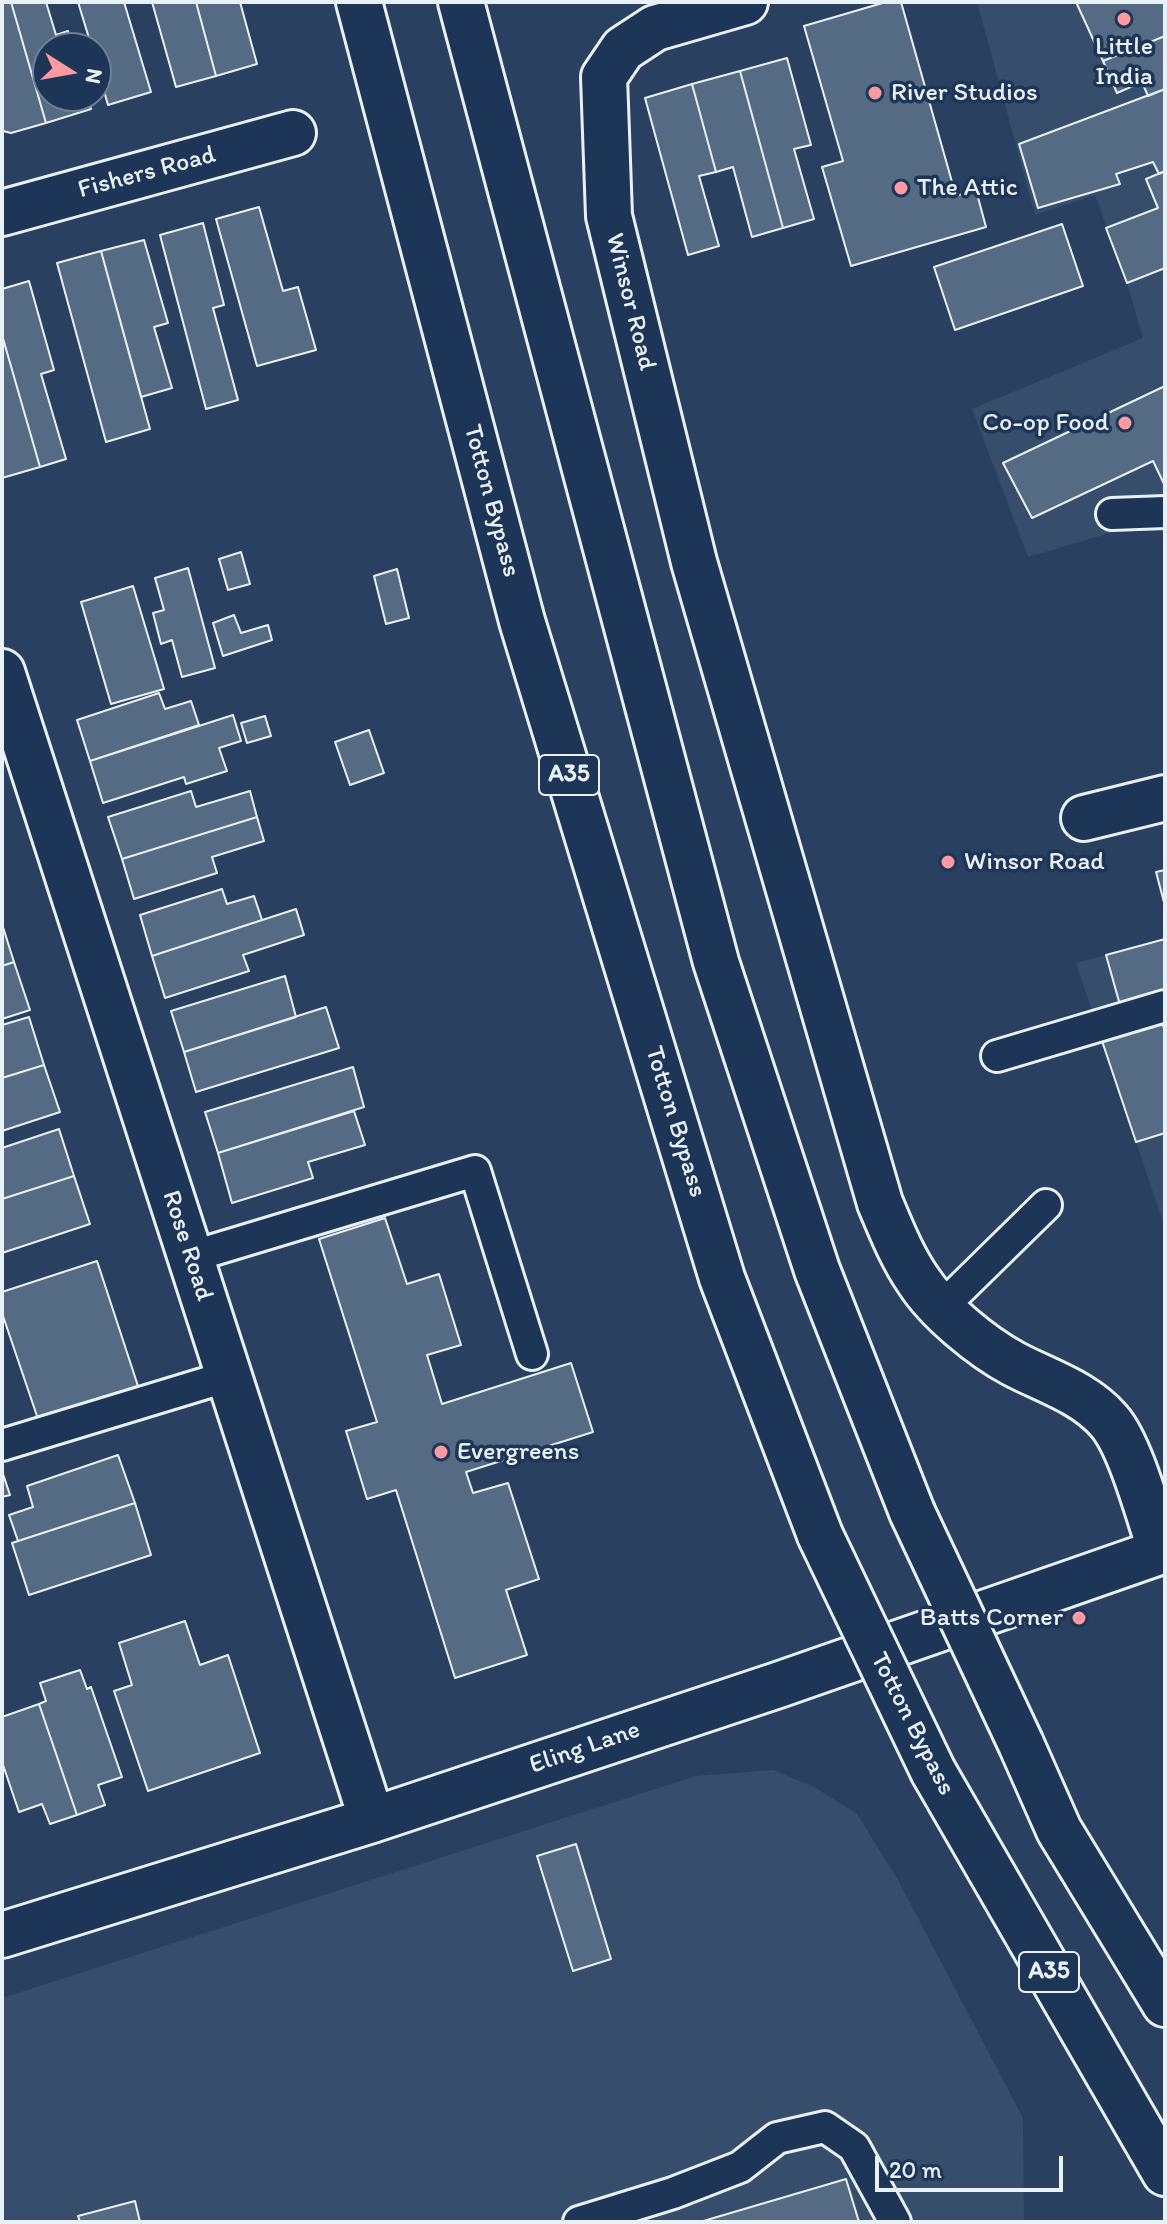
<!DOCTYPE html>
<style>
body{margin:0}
#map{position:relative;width:1167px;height:2224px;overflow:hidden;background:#294061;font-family:Itim,sans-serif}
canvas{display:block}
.frame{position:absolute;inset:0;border:4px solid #e8f1f8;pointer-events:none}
.north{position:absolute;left:32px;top:32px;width:80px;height:80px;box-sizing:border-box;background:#1d3557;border:2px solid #6e8097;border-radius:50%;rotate:101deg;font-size:22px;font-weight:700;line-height:32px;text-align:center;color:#e8f1f8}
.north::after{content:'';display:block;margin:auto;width:28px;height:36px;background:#ff9aa2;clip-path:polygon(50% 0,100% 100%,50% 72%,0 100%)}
.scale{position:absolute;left:875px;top:2156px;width:188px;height:36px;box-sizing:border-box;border:4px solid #e8f1f8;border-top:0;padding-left:10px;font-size:24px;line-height:28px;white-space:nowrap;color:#e8f1f8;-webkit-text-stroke:6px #1d3557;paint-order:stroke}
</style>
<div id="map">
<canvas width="1167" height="2224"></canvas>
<div class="frame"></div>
<div class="north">N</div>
<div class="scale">20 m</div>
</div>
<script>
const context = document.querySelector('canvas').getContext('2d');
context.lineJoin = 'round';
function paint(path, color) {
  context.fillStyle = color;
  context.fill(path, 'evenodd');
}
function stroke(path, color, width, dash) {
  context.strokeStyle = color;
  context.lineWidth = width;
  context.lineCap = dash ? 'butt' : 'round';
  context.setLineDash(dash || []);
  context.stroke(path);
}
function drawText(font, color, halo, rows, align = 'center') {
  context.font = font + ' Itim,sans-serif';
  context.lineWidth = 7;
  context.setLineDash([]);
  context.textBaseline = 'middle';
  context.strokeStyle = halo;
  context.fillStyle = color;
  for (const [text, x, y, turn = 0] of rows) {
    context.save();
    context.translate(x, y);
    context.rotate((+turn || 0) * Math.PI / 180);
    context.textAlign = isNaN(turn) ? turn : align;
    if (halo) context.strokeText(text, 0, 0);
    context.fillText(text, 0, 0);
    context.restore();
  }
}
paint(new Path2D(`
 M977 2H1165V540L1158 519 1028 557 972 409 1143 338 1127 283 1095 195 1035 215Z
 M1165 939V1228L1076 963Z
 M773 1770 816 1788 857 1814 898 1880 1023 2118 1024 2222H2V1998L696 1776Z`), '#364d6b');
const building = new Path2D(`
 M2 2H11L46 123 11 133 3 131 2 128Z
 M11 2H46L56 35 68 31 73 48H48V96H87L91 109 46 123Z
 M78 2H124L151 92 108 105 96 63V48H92Z
 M152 2H196L216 76 176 87Z
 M196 2H240L257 64 216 76Z
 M886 2H901L956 196 976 190 986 227 851 266 822 167 843 161 804 26Z
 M1076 2H1165V36L1103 61Z
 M1165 36V89L1148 96 1142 82 1117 93 1103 61Z
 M787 58 811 145 794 149 814 219 783 228 740 71Z
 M740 71 783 228 752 237 733 167 716 172 692 84Z
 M692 84 716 172 699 176 719 246 688 255 645 98Z
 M1165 89V171L1159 174 1153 162 1116 174 1120 184 1038 208 1019 144Z
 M1165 171V268L1127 283 1106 228 1158 208 1146 179Z
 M259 207 283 291 298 287 316 350 257 366 216 219Z
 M203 223 224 305 213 308 238 400 206 409 160 235Z
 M1062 224 1083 286 955 330 934 267Z
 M144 240 168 323 154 327 172 388 141 397 101 251Z
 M101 251 150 429 106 442 57 263Z
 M29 281 54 370 41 374 66 459 40 467 2 335V289Z
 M2 335 40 467 2 478Z
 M1165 386V486L1153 461 1032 518 1003 463Z
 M241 552 250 584 228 590 219 559Z
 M188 568 215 668 182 677 172 640 161 644 153 613 164 610 155 578Z
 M397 569 409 618 386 624 374 576Z
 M133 586 164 689 111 704 81 602Z
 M234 615 241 633 268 625 272 640 223 656 213 623Z
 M159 693 165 709 191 701 199 725 90 761 77 720Z
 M233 715 241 741 219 748 227 771 186 784 184 777 103 803 90 761Z
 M265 716 271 736 247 743 241 723Z
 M369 730 384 773 350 785 335 742Z
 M191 791 196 807 250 791 257 817 122 859 108 817Z
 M257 817 264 841 212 857 217 873 134 899 122 859Z
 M1165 870V906L1156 872Z
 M222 889 227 904 254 896 262 920 152 956 140 915Z
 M296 909 304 935 243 955 249 971 165 998 152 956Z
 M2 924 14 962 2 966Z
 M1165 939V993L1120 1005 1106 955Z
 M14 962 30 1010 2 1019V966Z
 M285 976 296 1017 184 1052 171 1011Z
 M326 1007 339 1048 196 1092 184 1052Z
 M29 1017 44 1065 2 1078V1025Z
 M1161 1019 1165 1032V1133L1136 1142 1101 1038Z
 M44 1065 60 1112 2 1131V1078Z
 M353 1067 364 1107 218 1153 205 1112Z
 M354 1111 365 1145 308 1162 313 1178 232 1203 218 1153Z
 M59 1129 74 1176 2 1199V1148Z
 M74 1176 90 1224 2 1253V1199Z
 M385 1218 407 1284 439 1274 461 1345 427 1355 442 1404 571 1363 593 1432 466 1472 473 1493 508 1483 539 1579 506 1590 527 1655 455 1678 396 1490 367 1499 346 1431 377 1422 319 1239Z
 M97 1261 138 1386 38 1419 2 1313V1292Z
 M118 1455 135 1503 18 1541 9 1515 33 1507 27 1486Z
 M2 1471 10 1495 2 1497Z
 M135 1503 151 1555 29 1595 12 1543Z
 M185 1621 200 1665 228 1655 260 1753 148 1791 114 1691 132 1685 119 1643Z
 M80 1670 87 1689 91 1687 122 1777 98 1785 105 1805 77 1815 39 1704 46 1701 40 1683Z
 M39 1704 77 1815 50 1824 42 1804 19 1812 2 1762V1717Z
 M576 1844 611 1959 573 1971 537 1856Z
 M846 2179 859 2222H700Z
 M135 2201 140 2222H80L78 2216Z`);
paint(building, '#556a83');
stroke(building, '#e8f1f8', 2);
const lane = new Path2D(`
 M1112 514 1165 512
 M997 1056 1165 1006
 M190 1257 475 1171 532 1354
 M942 1307 1046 1205
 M2 1445 229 1376
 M579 2222 673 2193 740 2167 777 2138 825 2127 854 2147 895 2222`);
const street = new Path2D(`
 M745 2 655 28 623 49 604 77 609 216 694 562 880 1203C891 1229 902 1257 918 1280 938 1311 982 1347 1014 1364 1046 1381 1084 1392 1109 1421 1131 1446 1149 1517 1161 1551
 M2 213 293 133
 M2 672 372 1820
 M1084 818 1165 798
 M2 1935 372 1820 778 1685 1165 1550`);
const primary = new Path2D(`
 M359 2 522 621 722 1278 820 1535
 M461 2 716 962 817 1270 912 1512
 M1021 1744 1059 1830 1165 2004
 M933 1771 1165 2173`);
stroke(lane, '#e8f1f8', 36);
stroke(street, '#e8f1f8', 50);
stroke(primary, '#e8f1f8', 50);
stroke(lane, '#1d3557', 30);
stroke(street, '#1d3557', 44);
stroke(primary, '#1d3557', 44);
const primaryBridge = new Path2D(`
 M912 1512 1021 1744
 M820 1535 933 1771`);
stroke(primaryBridge, '#e8f1f8', 50, []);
stroke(primaryBridge, '#1d3557', 44);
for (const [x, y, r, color] of [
 [1124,19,8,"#ff9aa2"],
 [875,93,8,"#ff9aa2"],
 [901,188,8,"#ff9aa2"],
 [1125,423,8,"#ff9aa2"],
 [948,862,8,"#ff9aa2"],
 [441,1452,8,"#ff9aa2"],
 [1079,1618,8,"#ff9aa2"]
]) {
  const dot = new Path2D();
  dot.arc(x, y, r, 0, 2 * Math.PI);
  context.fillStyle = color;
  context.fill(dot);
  stroke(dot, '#1d3557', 3);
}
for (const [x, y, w] of [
 [569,775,60],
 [1049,1972,60]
]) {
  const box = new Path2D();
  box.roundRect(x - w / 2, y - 20, w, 40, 6);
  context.fillStyle = '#1d3557';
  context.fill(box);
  stroke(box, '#e8f1f8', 2);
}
drawText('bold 24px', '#e8f1f8', null, [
 ["A35",569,775],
 ["A35",1049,1972]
]);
drawText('26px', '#e8f1f8', '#1d3557', [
 ["Little",1124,47,"center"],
 ["India",1124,77,"center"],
 ["River Studios",891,93],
 ["The Attic",917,188],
 ["Co-op Food",1109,423,"right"],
 ["Winsor Road",964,862],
 ["Evergreens",457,1452],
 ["Batts Corner",1063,1618,"right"]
], 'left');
drawText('26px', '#e8f1f8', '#1d3557', [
 ["Fishers Road",147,173,-15],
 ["Winsor Road",630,302,76],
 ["Totton Bypass",491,501,75],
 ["Totton Bypass",675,1122,73],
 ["Rose Road",187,1246,72],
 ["Totton Bypass",912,1724,63],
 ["Eling Lane",585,1748,-19]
]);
</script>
